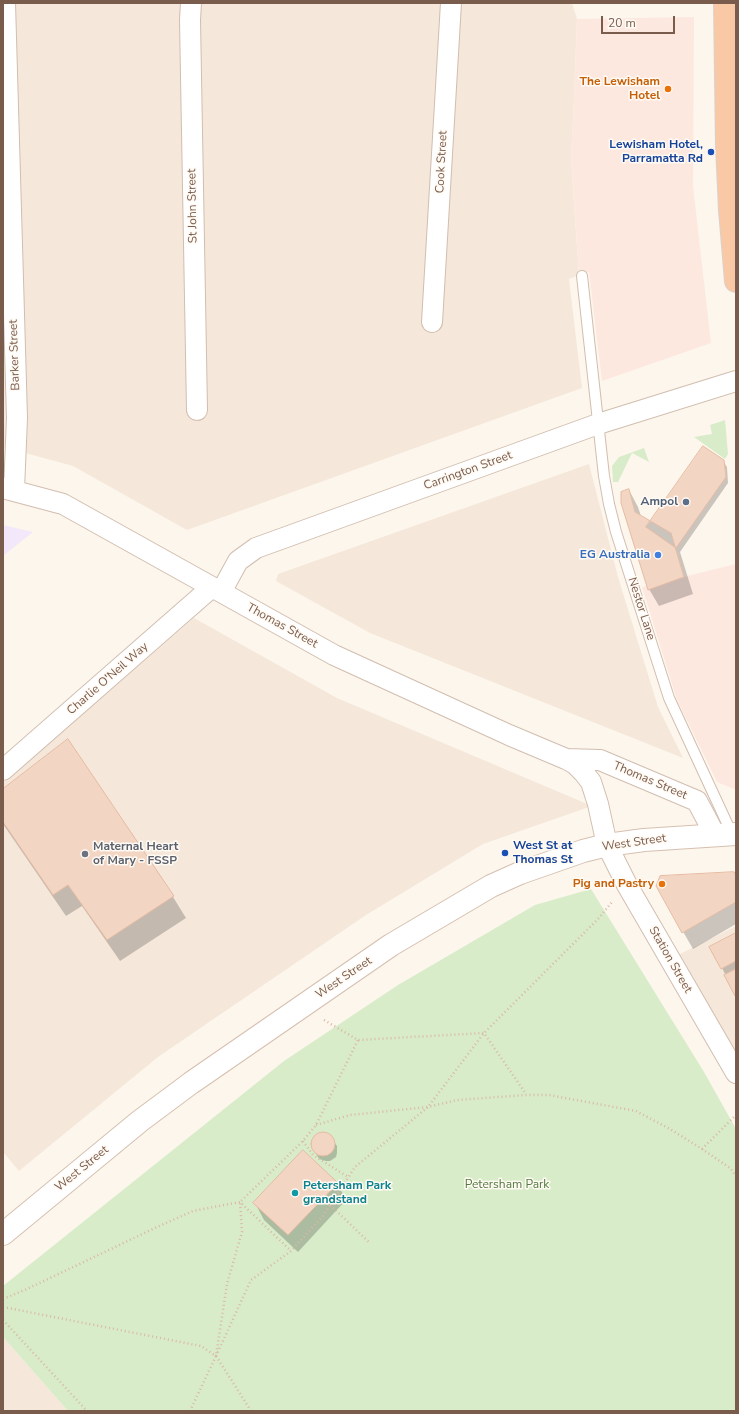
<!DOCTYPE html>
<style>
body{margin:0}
#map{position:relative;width:739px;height:1414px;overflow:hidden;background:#fdf6ec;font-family:"Nunito Sans",sans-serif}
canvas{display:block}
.frame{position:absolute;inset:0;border:4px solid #7a5c4d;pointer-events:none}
.scale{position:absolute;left:601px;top:16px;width:74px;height:18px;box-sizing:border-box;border:2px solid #7a5c4d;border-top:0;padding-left:5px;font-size:12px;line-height:14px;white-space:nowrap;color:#7a5c4d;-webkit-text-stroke:3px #fffaf3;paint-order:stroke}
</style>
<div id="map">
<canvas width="739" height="1414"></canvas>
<div class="frame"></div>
<div class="scale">20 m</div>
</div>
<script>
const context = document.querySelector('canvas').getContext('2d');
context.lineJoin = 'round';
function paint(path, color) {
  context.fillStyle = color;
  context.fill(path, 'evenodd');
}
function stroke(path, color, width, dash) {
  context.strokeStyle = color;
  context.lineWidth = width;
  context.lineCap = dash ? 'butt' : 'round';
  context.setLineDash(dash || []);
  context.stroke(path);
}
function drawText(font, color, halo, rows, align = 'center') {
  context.font = font + ' "Nunito Sans",sans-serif';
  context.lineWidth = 3;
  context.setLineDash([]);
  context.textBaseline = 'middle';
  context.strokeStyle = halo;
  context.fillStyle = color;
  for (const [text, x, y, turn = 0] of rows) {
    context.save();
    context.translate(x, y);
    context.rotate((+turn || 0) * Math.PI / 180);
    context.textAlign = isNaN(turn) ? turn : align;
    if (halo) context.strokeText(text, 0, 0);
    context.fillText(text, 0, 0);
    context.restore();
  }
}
paint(new Path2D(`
 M3 3H572L577 19 574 101 571 158 579 275 569 279 582 388 187 530 73 466 3 447Z
 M589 464 618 577 658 707 683 758 370 633 276 581 278 574Z
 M194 618 337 698 592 806 483 844 366 915 158 1057 19 1171 3 1152V783Z
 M736 926V1073L670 959Z
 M3 1337 68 1411H3Z`), '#f5e8da');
paint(new Path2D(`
 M694 17 693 186 711 343 602 381 589 272 579 275 571 158 574 101 577 19Z
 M736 564V790L717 782 677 700 642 587Z`), '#fde8e0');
paint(new Path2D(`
 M3 525 33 532 3 556Z`), '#f3e8fa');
paint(new Path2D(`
 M725 420 728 454 725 459 694 437 712 434 710 425Z
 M644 448 649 462 632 453 618 482H613L612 466 619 457Z
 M591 889 704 1072 736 1129V1411H68L3 1337V1286L284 1061 398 985 535 905Z`), '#d8ecc9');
paint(new Path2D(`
 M723 461 727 467 728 483 680 552 693 594 659 606 649 589 629 490 638 507 641 516 651 522Z
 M3 790 173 897 186 918 120 961 82 906 66 916 3 824Z
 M736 877V924L693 949 657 886Z
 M736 935V995L722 968Z
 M325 1133 328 1134 333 1140 337 1146V1153L336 1157 330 1161H326L319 1159 312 1146V1139L318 1134Z
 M337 1183 346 1200 298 1252 264 1220 255 1203Z`), '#0003');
const building = new Path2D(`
 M703 446 724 460 726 477 676 548 646 527Z
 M629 489 635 512 671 533 684 577 648 590 621 503V492Z
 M68 739 174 896 107 940 68 885 53 895 3 822V789Z
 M734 872 736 875V902L682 933 656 886 660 876Z
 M736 933V961L721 969 709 947Z
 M736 969V995L735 996 724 975Z
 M311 1144a12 12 0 1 1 24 0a12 12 0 1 1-24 0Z
 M303 1150 338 1183 288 1235 253 1203Z`);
paint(building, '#f3d5c3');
stroke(building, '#e6bba3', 1);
const service = new Path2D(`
 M582 276 604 476 609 504 616 532 669 698 732 834`);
const minor = new Path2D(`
 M5 3 17 418 14 490
 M191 3 190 20 197 410
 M432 322 451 3
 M3 488 63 504 334 655 509 735 566 759 575 764 584 773 591 782 598 804 607 845 627 885 736 1073
 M221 592 238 561 256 548 598 424 736 381
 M566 759 600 760 697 801 715 835
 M3 770 212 587`);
const secondary = new Path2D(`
 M3 1234 140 1121 191 1083 391 945 491 886 520 873 583 851 607 845 644 840 736 834`);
const trunk = new Path2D(`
 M725 3 727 146 730 210 736 281`);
stroke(service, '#d1beb0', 12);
stroke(minor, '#d1beb0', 22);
stroke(secondary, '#d6c0b0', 24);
stroke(trunk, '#dad1cd', 24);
stroke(new Path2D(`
 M324 1020 358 1040 484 1033 526 1094
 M316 1125 350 1115 428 1107 484 1033 598 919 612 902
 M303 1141 313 1155 348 1177
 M702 1149 736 1115
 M330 1205 370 1243
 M3 1299 27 1289 157 1227 193 1211 240 1202 291 1251
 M3 1307 201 1346 216 1356 190 1411
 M3 1320 87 1411
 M216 1356 251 1280 291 1251 323 1216 355 1167 428 1107 457 1100 526 1095H549L636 1111 670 1129 702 1149 730 1168 736 1176
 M251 1411 216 1356 227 1284 242 1232 240 1202 303 1141 316 1125 358 1040`), '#d9b8a5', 2.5, [1, 3]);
stroke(service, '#fff', 10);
stroke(minor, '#fff', 20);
stroke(secondary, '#fff', 22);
stroke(trunk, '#f9c8a4', 22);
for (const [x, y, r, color] of [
 [668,89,4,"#e8710a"],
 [711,152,4,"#1a4fb4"],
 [686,502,4,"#5c6f8a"],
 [658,555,4,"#3f7fe0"],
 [505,853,4,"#1a4fb4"],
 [85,854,4,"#6b7280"],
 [662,884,4,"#e8710a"],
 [295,1193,4,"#0f9aa8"]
]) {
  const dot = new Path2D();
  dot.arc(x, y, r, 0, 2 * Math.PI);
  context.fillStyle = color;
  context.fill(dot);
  stroke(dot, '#fffaf3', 1.5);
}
drawText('bold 12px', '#c56008', '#fffaf3', [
 ["The Lewisham",660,82],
 ["Hotel",660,96],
 ["Pig and Pastry",654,884]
], 'right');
drawText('bold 12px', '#164399', '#fffaf3', [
 ["Lewisham Hotel,",703,145],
 ["Parramatta Rd",703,159],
 ["West St at",513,846,"left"],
 ["Thomas St",513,860,"left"]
], 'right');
drawText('12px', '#7a5c4d', '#fffaf3', [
 ["Cook Street",442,162,-87],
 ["St John Street",193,206,-91],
 ["Barker Street",15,355,-92],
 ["Carrington Street",468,471,-20],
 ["Nestor Lane",641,609,72],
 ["Thomas Street",282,626,29],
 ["Charlie O'Neil Way",108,679,-41],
 ["Thomas Street",650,781,23],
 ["West Street",634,843,-8],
 ["Station Street",670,960,60],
 ["West Street",344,978,-34],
 ["West Street",82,1169,-39]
]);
drawText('bold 12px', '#4e5e75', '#fffaf3', [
 ["Ampol",678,502]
], 'right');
drawText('bold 12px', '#366cbe', '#fffaf3', [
 ["EG Australia",650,555]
], 'right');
drawText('bold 12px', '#5b616d', '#fffaf3', [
 ["Maternal Heart",93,847],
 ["of Mary - FSSP",93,861]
], 'left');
drawText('12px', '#537a41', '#fffaf3', [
 ["Petersham Park",507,1185]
]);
drawText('bold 12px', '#0d838f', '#fffaf3', [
 ["Petersham Park",303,1186],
 ["grandstand",303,1200]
], 'left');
</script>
